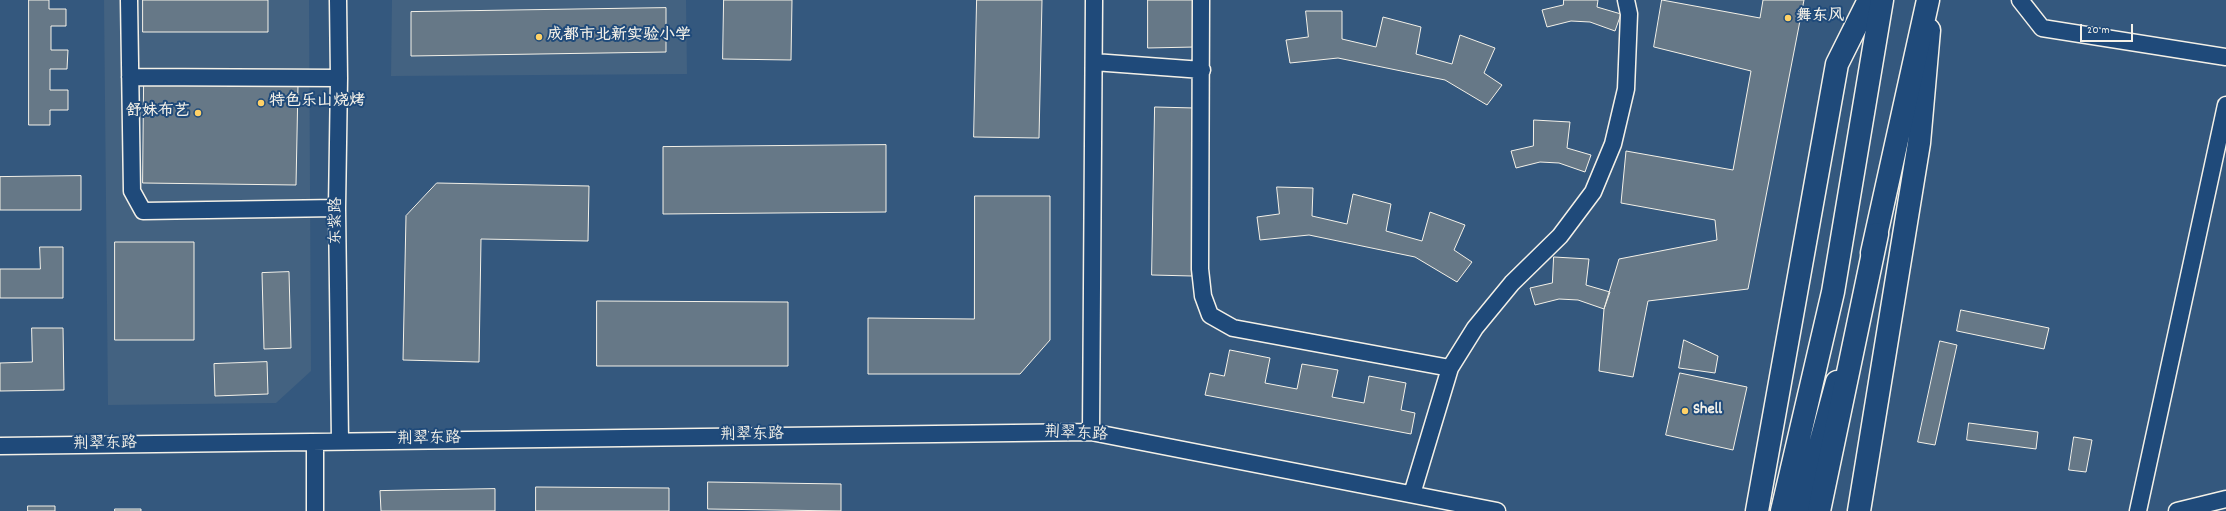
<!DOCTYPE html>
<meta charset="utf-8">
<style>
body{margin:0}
#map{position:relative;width:2226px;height:511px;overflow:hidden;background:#34587e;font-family:Dekko,sans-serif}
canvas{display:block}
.scale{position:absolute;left:2080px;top:24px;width:53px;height:18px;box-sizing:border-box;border:2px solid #f4f1e8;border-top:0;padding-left:5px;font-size:12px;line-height:14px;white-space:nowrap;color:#f4f1e8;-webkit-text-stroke:3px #1f4a7a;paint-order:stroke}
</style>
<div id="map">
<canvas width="2226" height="511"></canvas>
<div class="scale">20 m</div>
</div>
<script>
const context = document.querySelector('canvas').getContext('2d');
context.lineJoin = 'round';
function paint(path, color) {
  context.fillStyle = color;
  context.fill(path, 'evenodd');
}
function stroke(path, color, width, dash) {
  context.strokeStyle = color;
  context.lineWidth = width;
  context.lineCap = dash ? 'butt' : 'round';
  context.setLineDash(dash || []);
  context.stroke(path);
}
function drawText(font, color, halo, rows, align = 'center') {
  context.font = font + ' Dekko,"LXGW WenKai TC",sans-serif';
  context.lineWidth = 4;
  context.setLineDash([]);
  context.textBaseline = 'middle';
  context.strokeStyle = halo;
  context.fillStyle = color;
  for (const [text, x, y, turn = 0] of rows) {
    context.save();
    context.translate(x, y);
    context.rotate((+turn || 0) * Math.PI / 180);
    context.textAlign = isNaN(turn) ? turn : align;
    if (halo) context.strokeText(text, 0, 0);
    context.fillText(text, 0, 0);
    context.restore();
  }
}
paint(new Path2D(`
 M104 0H309L311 371 276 403 108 405Z
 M392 0H686L687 74 391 76Z`), '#436281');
const building = new Path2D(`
 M29 0H49V9H66V26H51V50H68L67 69H50V90H68V110H50V125H29Z
 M143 0H268V32H143Z
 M724 0H792L791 60 723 59Z
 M977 0H1042L1039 138 974 137Z
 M1148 0H1194L1195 47 1148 48Z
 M1564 0H1598L1597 7 1621 14 1615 31 1590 22 1571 21 1547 27 1542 10 1563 5Z
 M1662 0 1760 18 1763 0H1804L1748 289 1648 301 1633 377 1599 371 1604 309 1619 259 1717 240 1715 220 1621 203 1626 151 1733 170 1751 71 1654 47Z
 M666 8V52L411 56V12Z
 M1306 11H1342V39L1376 47 1383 17 1421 27 1416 54 1452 64 1460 35 1495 48 1484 73 1502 85 1487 105 1445 80 1338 58 1290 63 1286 40 1308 37Z
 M144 84 298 85 296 185 143 183Z
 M1155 107 1195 108 1192 276 1152 275Z
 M1534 120 1570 122 1567 148 1591 155 1585 172 1559 163 1540 162 1516 168 1511 151 1533 146Z
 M886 145V212L663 214V147Z
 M81 176V210H0V177Z
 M437 183 589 186 588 241 481 239 479 362 403 360 406 216Z
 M1277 187 1313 188 1312 216 1347 224 1353 194 1391 204 1386 231 1422 241 1430 212 1465 225 1454 250 1472 262 1457 282 1415 257 1309 235 1260 240 1257 217 1279 214Z
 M975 196H1050V340L1020 374H868V318L974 319Z
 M115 242H194V340H115Z
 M40 247H63V298H0V269H40Z
 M1554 257 1589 259 1586 285 1610 292 1604 309 1578 300 1559 299 1535 305 1530 288 1552 283Z
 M289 272 291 348 264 349 262 273Z
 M597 301 788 302V366H597Z
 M1961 310 2049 328 2044 349 1957 331Z
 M32 328H63L64 390 0 391V363L32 362Z
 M1684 340 1718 356 1715 373 1679 368Z
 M1940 341 1957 345 1935 445 1918 442Z
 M1230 350 1270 358 1265 383 1297 389 1302 364 1338 370 1332 397 1364 403 1369 376 1406 383 1401 410 1415 413 1411 434 1205 395 1210 373 1224 376Z
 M267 362 268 394 215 396 214 364Z
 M1680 373 1747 387 1733 450 1666 435Z
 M1969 423 2038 432 2036 449 1967 440Z
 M2074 437 2092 440 2086 472 2069 470Z
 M708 482 841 484V511L708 509Z
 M536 487 669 488V511H536Z
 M495 489V511H381L380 491Z
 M28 506H55V511H28Z
 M115 509H141V511H115Z`);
paint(building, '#667887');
stroke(building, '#f4f1e8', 1);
const street = new Path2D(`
 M129 0 132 191 143 211 337 208
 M338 0 339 78 337 208 340 441
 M1201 0 1200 269 1203 296 1210 315 1233 328 1450 368
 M2020 0 2042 28 2226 57
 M1094 62 1202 70
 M130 77 339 78
 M1091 432 1094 0
 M315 442V511
 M0 446 1091 432 1497 511
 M1412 494 1450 368 1475 328 1512 283 1560 236 1593 192 1613 144 1626 89 1629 14 1626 0
 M2138 511 2226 105
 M2177 511 2226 499`);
const secondary = new Path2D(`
 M1757 511 1837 64 1869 0
 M1859 511 1919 143 1929 30`);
const primary = new Path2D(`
 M1872 253 1928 0
 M1782 511 1833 292 1882 0
 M1802 511 1837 382`);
const highway = new Path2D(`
 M1819 511 1877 234`);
stroke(street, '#f4f1e8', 19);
stroke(secondary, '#f4f1e8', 25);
stroke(primary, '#f4f1e8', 25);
stroke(highway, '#f4f1e8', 25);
stroke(street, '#1f4a7a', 16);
stroke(secondary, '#1f4a7a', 22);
stroke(primary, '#1f4a7a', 22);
stroke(highway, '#1f4a7a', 22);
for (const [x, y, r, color] of [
 [1788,18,4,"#ffd166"],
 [539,37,4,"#ffd166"],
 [261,103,4,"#ffd166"],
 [198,113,4,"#ffd166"],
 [1685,411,4,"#ffd166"]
]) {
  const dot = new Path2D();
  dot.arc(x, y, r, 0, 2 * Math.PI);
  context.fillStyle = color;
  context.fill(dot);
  stroke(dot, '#1f4a7a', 1.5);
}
drawText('bold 16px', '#f4f1e8', '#1f4a7a', [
 ["舞东风",1796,18],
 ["成都市北新实验小学",547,37],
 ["特色乐山烧烤",269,103],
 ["舒妹布艺",190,113,"right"],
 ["Shell",1693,411]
], 'left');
drawText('16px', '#f4f1e8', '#1f4a7a', [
 ["东紫路",338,221,-90],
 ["荆翠东路",1076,435,3],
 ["荆翠东路",752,436,-1],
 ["荆翠东路",429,440,-1],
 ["荆翠东路",105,445,-1]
]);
</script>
